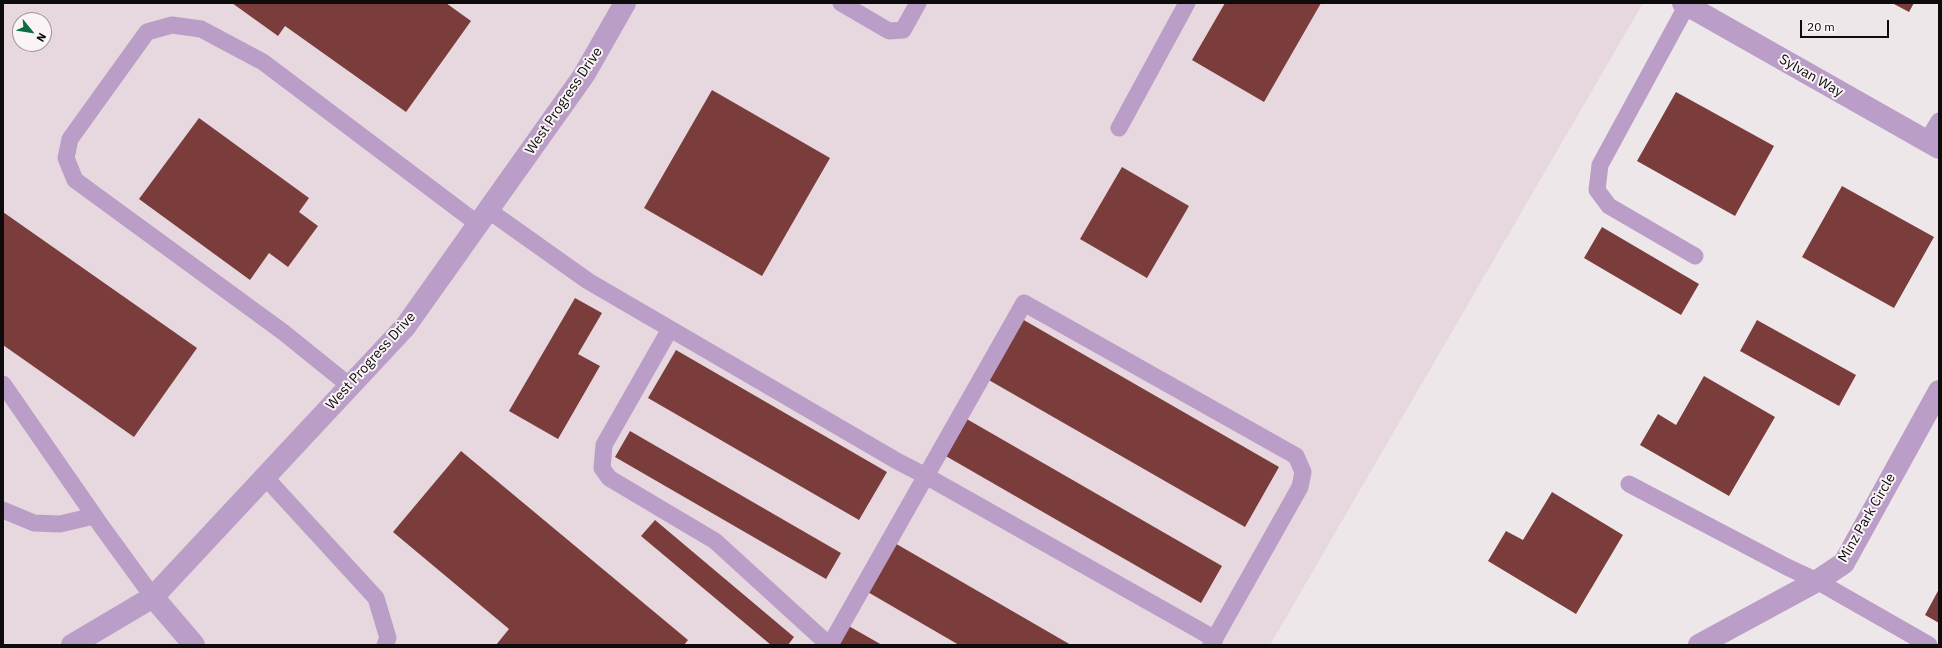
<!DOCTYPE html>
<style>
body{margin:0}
#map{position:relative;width:1942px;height:648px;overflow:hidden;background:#eee7ea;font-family:"IBM Plex Sans",sans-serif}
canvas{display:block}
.frame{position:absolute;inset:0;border:4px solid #0d0b0c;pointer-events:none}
.north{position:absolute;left:12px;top:12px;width:40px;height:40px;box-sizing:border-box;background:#fbf4f7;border:1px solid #9c9799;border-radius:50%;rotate:120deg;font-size:11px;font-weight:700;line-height:16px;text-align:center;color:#0d0b0c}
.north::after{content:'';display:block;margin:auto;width:14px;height:18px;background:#0a6d42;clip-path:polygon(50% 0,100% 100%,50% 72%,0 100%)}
.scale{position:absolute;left:1800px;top:20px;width:89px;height:18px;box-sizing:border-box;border:2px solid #0d0b0c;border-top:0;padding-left:5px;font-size:12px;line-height:14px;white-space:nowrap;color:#0d0b0c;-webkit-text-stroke:3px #fbf4f7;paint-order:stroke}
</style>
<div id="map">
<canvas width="1942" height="648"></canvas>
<div class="frame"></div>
<div class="north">N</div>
<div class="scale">20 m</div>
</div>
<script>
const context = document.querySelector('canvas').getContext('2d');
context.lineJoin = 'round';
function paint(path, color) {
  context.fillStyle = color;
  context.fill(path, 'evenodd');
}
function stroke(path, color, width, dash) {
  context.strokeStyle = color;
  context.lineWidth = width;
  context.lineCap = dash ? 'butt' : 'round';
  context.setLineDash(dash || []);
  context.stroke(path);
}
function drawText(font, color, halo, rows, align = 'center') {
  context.font = font + ' "IBM Plex Sans",sans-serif';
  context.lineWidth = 4;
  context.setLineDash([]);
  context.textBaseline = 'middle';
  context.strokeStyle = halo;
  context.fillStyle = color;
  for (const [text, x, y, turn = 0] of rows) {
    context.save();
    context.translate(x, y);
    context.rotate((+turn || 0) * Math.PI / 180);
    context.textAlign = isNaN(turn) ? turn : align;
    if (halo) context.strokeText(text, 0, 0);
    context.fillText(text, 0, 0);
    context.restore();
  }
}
paint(new Path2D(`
 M3 3H1643L1270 645H3ZM20 20H44V44H20Z`), '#e7d8df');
paint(new Path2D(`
 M232 3H446L471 21 406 112 285 26 278 36Z
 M1225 3H1321L1264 102 1192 60Z
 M1892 3H1914L1909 12Z
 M712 90 830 158 762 276 644 208Z
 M1676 92 1774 146 1735 216 1637 161Z
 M199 118 309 198 299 212 318 226 288 267 269 253 250 280 139 199Z
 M1122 167 1189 206 1147 278 1080 239Z
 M1842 186 1934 237 1894 308 1802 257Z
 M3 212 197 348 134 437 3 345Z
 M1602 227 1699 284 1681 315 1584 258Z
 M575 298 602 313 578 354 600 366 558 439 509 411Z
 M1022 319 1279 467 1245 527 987 379Z
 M1757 320 1856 375 1839 406 1740 351Z
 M676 350 887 472 859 520 648 398Z
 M1704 376 1775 417 1729 496 1640 445 1658 414 1676 425Z
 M965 418 1222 566 1201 603 944 455Z
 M630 431 841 553 826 579 615 457Z
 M461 451 688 640 684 645H496L509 629 393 532Z
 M1552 492 1623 535 1576 614 1488 561 1506 531 1523 540Z
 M655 520 794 637 788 645H771L641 536Z
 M893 542 1071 645H959L866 591Z
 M1939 589V623L1925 615Z
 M847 625 882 645H835Z`), '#7b3d3c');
stroke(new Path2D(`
 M841 3 889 31 903 30 918 3
 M1687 5 1600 165 1597 190 1609 206 1695 256
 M1119 128 1187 3
 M1927 141 1939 121
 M488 210 588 281 897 461 926 476 1215 639
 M670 329 604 445 602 468 609 478 715 541 829 645
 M3 384 102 527 153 597
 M350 386 283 332 75 180 66 158 70 139 147 32 172 25 201 29 263 62 478 224
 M265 477 376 598 388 638 385 645
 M1629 484 1787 567 1817 581 1929 645
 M3 510 34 523 60 524 94 516
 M830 645 1024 303 1296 456 1303 472 1300 487 1211 645`), '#ba9ec7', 17);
stroke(new Path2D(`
 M1683 3 1939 148
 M153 597 194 645
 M72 645 153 597 405 327 584 75 625 3
 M1699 645 1817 581 1844 563 1939 391`), '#ba9ec7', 22);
drawText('14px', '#0d0b0c', '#fbf4f7', [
 ["Sylvan Way",1811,76,30],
 ["West Progress Drive",564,101,-56],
 ["West Progress Drive",371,361,-48],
 ["Minz Park Circle",1867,518,-60]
]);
</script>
